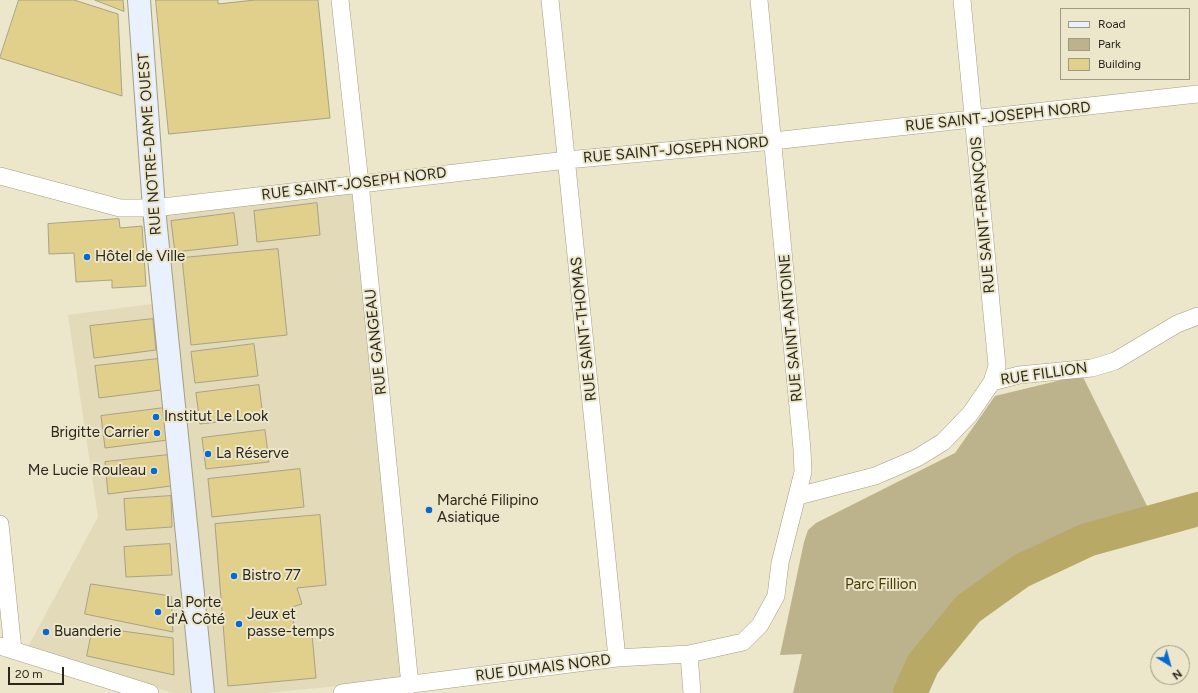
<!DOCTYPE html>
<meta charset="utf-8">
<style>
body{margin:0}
#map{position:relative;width:1198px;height:693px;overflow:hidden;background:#ece6ca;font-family:Figtree,sans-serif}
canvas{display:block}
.legend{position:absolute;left:1060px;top:8px;width:130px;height:72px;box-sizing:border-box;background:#ece6ca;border:1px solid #9e9a85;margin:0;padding:5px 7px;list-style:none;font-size:12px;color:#2a271d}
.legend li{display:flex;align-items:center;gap:8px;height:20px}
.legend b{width:20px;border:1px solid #9e9a85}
.north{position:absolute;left:1150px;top:645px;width:40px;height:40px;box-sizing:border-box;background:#ece6ca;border:1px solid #9e9a85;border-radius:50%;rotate:143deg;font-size:11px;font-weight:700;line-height:16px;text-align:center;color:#2a271d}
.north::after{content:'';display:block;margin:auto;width:14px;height:18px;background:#0769d1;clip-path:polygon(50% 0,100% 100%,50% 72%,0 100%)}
.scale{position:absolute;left:8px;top:667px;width:56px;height:18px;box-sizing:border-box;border:2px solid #2a271d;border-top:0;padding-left:5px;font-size:12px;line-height:14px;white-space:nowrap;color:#2a271d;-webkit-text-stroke:3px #ece6ca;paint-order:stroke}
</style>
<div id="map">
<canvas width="1198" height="693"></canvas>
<ul class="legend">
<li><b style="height:5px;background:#e8f1fd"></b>Road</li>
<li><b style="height:11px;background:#bcb38c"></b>Park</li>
<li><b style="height:11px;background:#e0d08c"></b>Building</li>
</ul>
<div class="north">N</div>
<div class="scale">20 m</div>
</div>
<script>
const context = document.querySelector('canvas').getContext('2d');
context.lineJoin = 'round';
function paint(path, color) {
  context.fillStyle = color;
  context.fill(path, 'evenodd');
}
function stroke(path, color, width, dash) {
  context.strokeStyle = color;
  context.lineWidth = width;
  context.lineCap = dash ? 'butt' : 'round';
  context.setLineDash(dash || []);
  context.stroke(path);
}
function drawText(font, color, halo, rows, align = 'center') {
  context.font = font + ' Figtree,sans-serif';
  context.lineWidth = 4;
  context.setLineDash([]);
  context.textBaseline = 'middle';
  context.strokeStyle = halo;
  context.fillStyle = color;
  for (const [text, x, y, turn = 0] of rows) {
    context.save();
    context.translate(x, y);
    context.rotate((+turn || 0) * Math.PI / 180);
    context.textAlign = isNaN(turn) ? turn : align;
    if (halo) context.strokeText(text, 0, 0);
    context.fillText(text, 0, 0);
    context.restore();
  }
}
paint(new Path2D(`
 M356 188 403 680 264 693H173L28 647 98 517 68 315 152 304 142 217Z`), '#e2dab8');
paint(new Path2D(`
 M1082 375 1154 520 1087 540 1021 571 968 609 923 664 910 693H793L802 654 780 655 804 542 808 530 816 523 955 453 995 396Z`), '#bcb38c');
stroke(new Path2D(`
 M910 693 923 664 968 609 1021 571 1087 540 1198 509`), '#b8a966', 34);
const building = new Path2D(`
 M19 0H74L118 14 122 96 0 58Z
 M95 0H123L124 11Z
 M156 0H218V4L255 0H318L330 118 169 134Z
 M317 203 320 235 257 242 254 211Z
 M234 213 238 245 175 252 171 221Z
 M119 219 120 228 142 226 146 286 112 288V280L76 282 74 253 49 254 48 224Z
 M278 249 287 335 191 345 182 258Z
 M153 319 156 350 94 358 90 326Z
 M254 344 258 376 195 383 191 352Z
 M158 359 161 390 99 398 95 366Z
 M259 385 263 417 200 424 196 393Z
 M164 408 168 440 105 448 101 416Z
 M265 430 269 462 206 469 202 438Z
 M168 455 171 486 108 494 105 462Z
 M300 469 304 507 212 517 208 479Z
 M171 496 172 527 126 530 124 499Z
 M320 515 326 585 297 588 302 604 292 607 295 636 312 634 316 678 228 686 215 524Z
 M170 544 172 575 126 577 124 547Z
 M91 584 171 596 173 632 85 614Z
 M93 627 173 638 174 675 87 656Z`);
paint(building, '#e0d08c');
stroke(building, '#a8a287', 1);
const street = new Path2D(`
 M340 0 360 183 410 685
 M550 0 617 658
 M962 0 997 366 992 382
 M0 176 120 208H154L567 160 773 141 1198 94
 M798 496 875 476 917 458 943 442 970 414 992 382 1019 375 1092 368 1115 361 1177 324 1198 316
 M0 524 13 650
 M0 646 150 693
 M689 654 692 693
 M342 693 617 658 689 654 743 642 760 625 776 596 780 563 803 472 802 449 759 0`);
const secondary = new Path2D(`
 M139 0 154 208 203 693`);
stroke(street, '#a49e84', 18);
stroke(secondary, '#a49e84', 24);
stroke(street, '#fff', 17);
stroke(secondary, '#e8f1fd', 22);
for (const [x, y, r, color] of [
 [87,257,4,"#0769d1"],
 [156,417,4,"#0769d1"],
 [157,433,4,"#0769d1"],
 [208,454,4,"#0769d1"],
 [154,471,4,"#0769d1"],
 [429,510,4,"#0769d1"],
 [234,576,4,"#0769d1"],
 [158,612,4,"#0769d1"],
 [239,624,4,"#0769d1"],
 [46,632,4,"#0769d1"]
]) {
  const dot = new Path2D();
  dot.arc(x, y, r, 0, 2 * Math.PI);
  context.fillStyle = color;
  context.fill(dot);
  stroke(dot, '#ece6ca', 1.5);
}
drawText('15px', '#2a271d', '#ece6ca', [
 ["RUE SAINT-JOSEPH NORD",998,117,-6],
 ["RUE NOTRE-DAME OUEST",150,144,-94],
 ["RUE SAINT-JOSEPH NORD",676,150,-5],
 ["RUE SAINT-JOSEPH NORD",354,184,-7],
 ["RUE SAINT-FRANÇOIS",983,215,-95],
 ["RUE SAINT-ANTOINE",791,328,-95],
 ["RUE SAINT-THOMAS",584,329,-96],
 ["RUE GANGEAU",376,342,-96],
 ["RUE FILLION",1044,374,-8],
 ["RUE DUMAIS NORD",543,668,-7]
]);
drawText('15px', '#2a271d', '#ece6ca', [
 ["Hôtel de Ville",95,257],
 ["Institut Le Look",164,417],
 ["Brigitte Carrier",149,433,"right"],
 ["La Réserve",216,454],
 ["Me Lucie Rouleau",146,471,"right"],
 ["Marché Filipino",437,501],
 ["Asiatique",437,518],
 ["Bistro 77",242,576],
 ["La Porte",166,603],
 ["d'À Côté",166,620],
 ["Jeux et",247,615],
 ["passe-temps",247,632],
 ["Buanderie",54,632]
], 'left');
drawText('15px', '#483c04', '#ece6ca', [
 ["Parc Fillion",881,585]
]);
</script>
